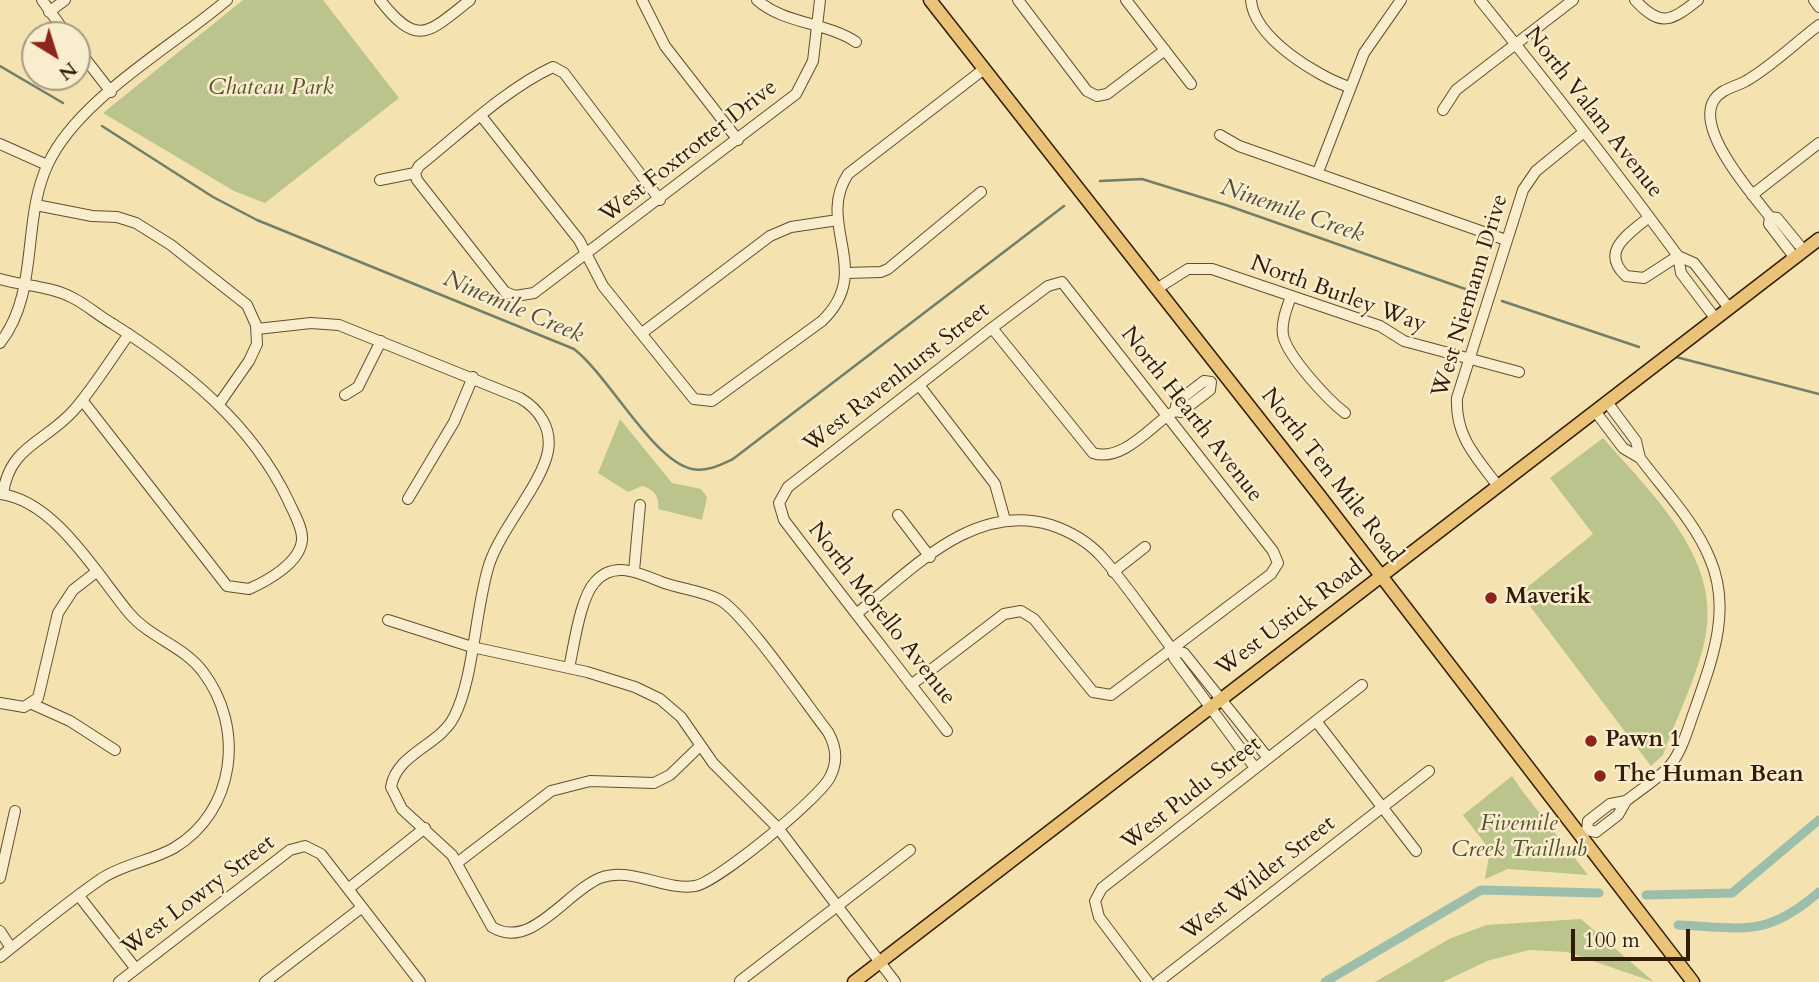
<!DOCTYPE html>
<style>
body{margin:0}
#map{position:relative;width:1819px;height:982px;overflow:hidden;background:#f4e3b0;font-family:Cardo,serif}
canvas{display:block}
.north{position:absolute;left:21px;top:21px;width:70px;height:70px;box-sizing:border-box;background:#f8edcc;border:2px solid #a89a7d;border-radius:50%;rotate:142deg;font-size:19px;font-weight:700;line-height:28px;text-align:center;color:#311d07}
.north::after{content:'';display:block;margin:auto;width:24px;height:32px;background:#8f2418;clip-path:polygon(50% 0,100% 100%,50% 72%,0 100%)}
.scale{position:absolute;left:1571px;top:929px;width:119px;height:32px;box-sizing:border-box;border:4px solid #311d07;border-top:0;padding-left:9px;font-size:21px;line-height:24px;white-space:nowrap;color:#311d07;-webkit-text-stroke:5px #f8edcc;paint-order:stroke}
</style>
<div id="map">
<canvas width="1819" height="982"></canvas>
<div class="north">N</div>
<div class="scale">100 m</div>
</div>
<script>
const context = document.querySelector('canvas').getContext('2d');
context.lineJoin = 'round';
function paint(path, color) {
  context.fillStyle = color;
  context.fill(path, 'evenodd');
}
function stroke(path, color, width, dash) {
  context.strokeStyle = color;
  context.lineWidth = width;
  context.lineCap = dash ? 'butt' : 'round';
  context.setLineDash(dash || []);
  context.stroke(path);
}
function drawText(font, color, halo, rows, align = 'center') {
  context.font = font + ' Cardo,serif';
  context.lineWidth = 5;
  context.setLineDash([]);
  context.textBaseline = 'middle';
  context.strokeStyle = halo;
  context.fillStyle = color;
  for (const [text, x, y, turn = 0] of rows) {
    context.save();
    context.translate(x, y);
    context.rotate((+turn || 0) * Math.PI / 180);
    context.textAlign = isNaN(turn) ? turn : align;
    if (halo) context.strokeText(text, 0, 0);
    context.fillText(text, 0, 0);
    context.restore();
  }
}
paint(new Path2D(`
 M243 0H323L399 98 265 203 234 191 103 113Z
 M620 419 672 483 701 489 707 497 702 520 658 509C660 497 654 489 642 486L628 492 598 473Z
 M1603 438C1650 492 1723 559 1705 639 1697 677 1676 719 1663 755L1651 766 1520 593 1593 534 1550 478Z
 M1512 776 1520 788 1588 875 1508 869 1485 879 1490 850 1463 815Z
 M1581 919 1654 982 1567 952 1529 950 1487 961 1443 982H1375L1449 939 1486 925Z`), '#bbc48c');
stroke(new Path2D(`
 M0 66 63 103
 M102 126 213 197 257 220 574 349C609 376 653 461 692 469 707 472 720 465 733 459L1064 206
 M1100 181 1142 179 1226 205 1471 291
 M1502 301 1639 347
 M1676 357 1819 394`), '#717e69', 2.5);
stroke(new Path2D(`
 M1646 895 1732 893 1819 820
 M1678 925C1744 928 1766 938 1819 892
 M1325 982 1481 890 1599 893`), '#9cbeab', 9);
const minor = new Path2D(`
 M42 0 67 35
 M380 0C418 49 429 32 470 0
 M642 0 665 46 738 140
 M757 0C784 24 826 22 856 42
 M1018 0 1087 91 1097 96 1107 94 1165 50
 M1126 0 1191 84
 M1251 0C1254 38 1317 76 1349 87
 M1480 0C1548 84 1614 169 1678 256L1644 278 1626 276C1599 251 1629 234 1649 217
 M1635 0C1661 28 1671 21 1698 0
 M1814 0 1819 7
 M49 12 65 0
 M77 48 111 92
 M1443 110 1456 90 1573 0
 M482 117 579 240 603 286 694 399 712 401 822 321C875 270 815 225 848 174L984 69
 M1220 135 1239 146 1506 240
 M0 144 47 165
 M1318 172 1364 53 1401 0
 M415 173 417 180 505 292 515 296 534 293 796 94 813 61 820 0
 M380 180 415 173 419 166C461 133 504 90 553 67L564 73 660 200
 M1752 195 1819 143
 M36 205 92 216 117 217 136 223 171 245 247 305 256 325 257 344 249 361 219 404
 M1770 217C1752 194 1695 130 1714 100 1721 89 1735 87 1746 81 1772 66 1795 43 1819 25
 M1795 258 1769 224 1770 217 1777 218 1804 251
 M846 273 881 272 888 269 981 192
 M0 279C24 286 51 286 73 298 87 305 99 316 113 324 184 369 251 423 288 500 293 512 303 527 302 540 300 563 267 581 249 589L227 586 82 400
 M1158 288 1188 269H1212L1380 326 1404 341 1519 372
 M1291 296C1287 308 1281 322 1283 335 1287 356 1328 400 1345 413
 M1715 318 1681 273 1678 256 1694 263 1729 308
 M992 328 1093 453C1120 462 1147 431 1167 416L1175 411 1181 412 1210 390 1211 382 1204 381 1177 402 1175 411
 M257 329 311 323 339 325 520 398C539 409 552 428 548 451 542 484 501 528 489 565 475 609 474 679 454 717 439 746 397 753 391 787L402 809 452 855 492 927C531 951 566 892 600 878 631 866 664 891 695 886 716 883 820 798 830 777 838 762 836 746 828 732 807 705 744 613 720 600 701 590 678 589 659 581 637 572 613 561 595 582 580 598 574 646 569 668
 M642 333 770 236 791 227 838 220
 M0 343C40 292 21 221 48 164 78 99 172 47 227 0
 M919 385 995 484 1005 520
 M345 395 358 387 381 341
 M1595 411 1623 448 1640 458 1636 441 1607 402
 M1498 486C1476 457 1455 436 1457 398L1523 190 1536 171 1584 132
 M0 494C54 500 96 573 129 613 150 638 184 646 203 672 245 727 236 811 174 848 151 861 123 864 101 879 66 903 33 931 0 957
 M3 494C9 446 46 442 74 410 94 387 111 359 129 334
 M408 499 454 422 473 377
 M898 515 930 557
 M634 571 640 505
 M1113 572 1145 547
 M856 614C911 571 973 501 1051 525 1069 531 1088 542 1101 556 1127 585 1149 619 1173 650
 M388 620 472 647 587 672 635 687 660 699 681 717 713 763 778 828 895 982
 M911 685 1004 614 1021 611 1034 619 1093 692 1111 695 1271 574 1278 563 1273 551 1062 282 1048 286 992 328 788 487 779 503 784 520C838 591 893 661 947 731
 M0 703 24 707 38 698 58 613 73 590 95 573
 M32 704 70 721 115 750
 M1316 721 1416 851
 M1255 768 1174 658 1173 650 1184 653 1268 758
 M1626 801C1641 789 1660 778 1672 763 1683 748 1688 728 1695 709 1712 660 1732 610 1710 559 1695 522 1664 490 1640 458
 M1626 801 1618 815 1596 832 1587 830 1588 821 1610 804Z
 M457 863 551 791 590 781 654 783 670 775 700 746
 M0 878 15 811
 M348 889 425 828
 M79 896 136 969
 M0 931 11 948
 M740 981 910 850
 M119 982 290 850 305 846 321 854 420 982
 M265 982 361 908
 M1148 982 1099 917 1095 901 1102 888 1362 685
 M1158 982 1429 771`);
const major = new Path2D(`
 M930 0 1319 495 1693 982
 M854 982 1819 239`);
stroke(minor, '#624e31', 12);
stroke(major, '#311d07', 15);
stroke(minor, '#f8edcc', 10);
stroke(major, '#eac278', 12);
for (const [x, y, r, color] of [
 [1491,598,7,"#8f2418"],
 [1591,741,7,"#8f2418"],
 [1600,776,7,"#8f2418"]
]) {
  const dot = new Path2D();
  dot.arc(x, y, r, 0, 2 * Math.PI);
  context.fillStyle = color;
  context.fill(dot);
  stroke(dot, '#f8edcc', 2.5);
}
drawText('italic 23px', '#5a4f2f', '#f8edcc', [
 ["Chateau Park",271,89],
 ["Fivemile",1519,825],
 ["Creek Trailhub",1519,851]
]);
drawText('23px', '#311d07', '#f8edcc', [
 ["North Valam Avenue",1593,113,52],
 ["West Foxtrotter Drive",689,152,-38],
 ["North Burley Way",1338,295,20],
 ["West Niemann Drive",1471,296,-73],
 ["West Ravenhurst Street",897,378,-38],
 ["North Hearth Avenue",1191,415,52],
 ["North Ten Mile Road",1331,476,52],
 ["North Morello Avenue",881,614,52],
 ["West Ustick Road",1290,619,-37],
 ["West Pudu Street",1192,794,-38],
 ["West Wilder Street",1259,879,-38],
 ["West Lowry Street",199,896,-37]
]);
drawText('bold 23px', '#311d07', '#f8edcc', [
 ["Maverik",1505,598],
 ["Pawn 1",1605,741],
 ["The Human Bean",1614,776]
], 'left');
drawText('italic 24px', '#514d38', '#f8edcc', [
 ["Ninemile Creek",1292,212,19],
 ["Ninemile Creek",513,308,23]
]);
</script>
